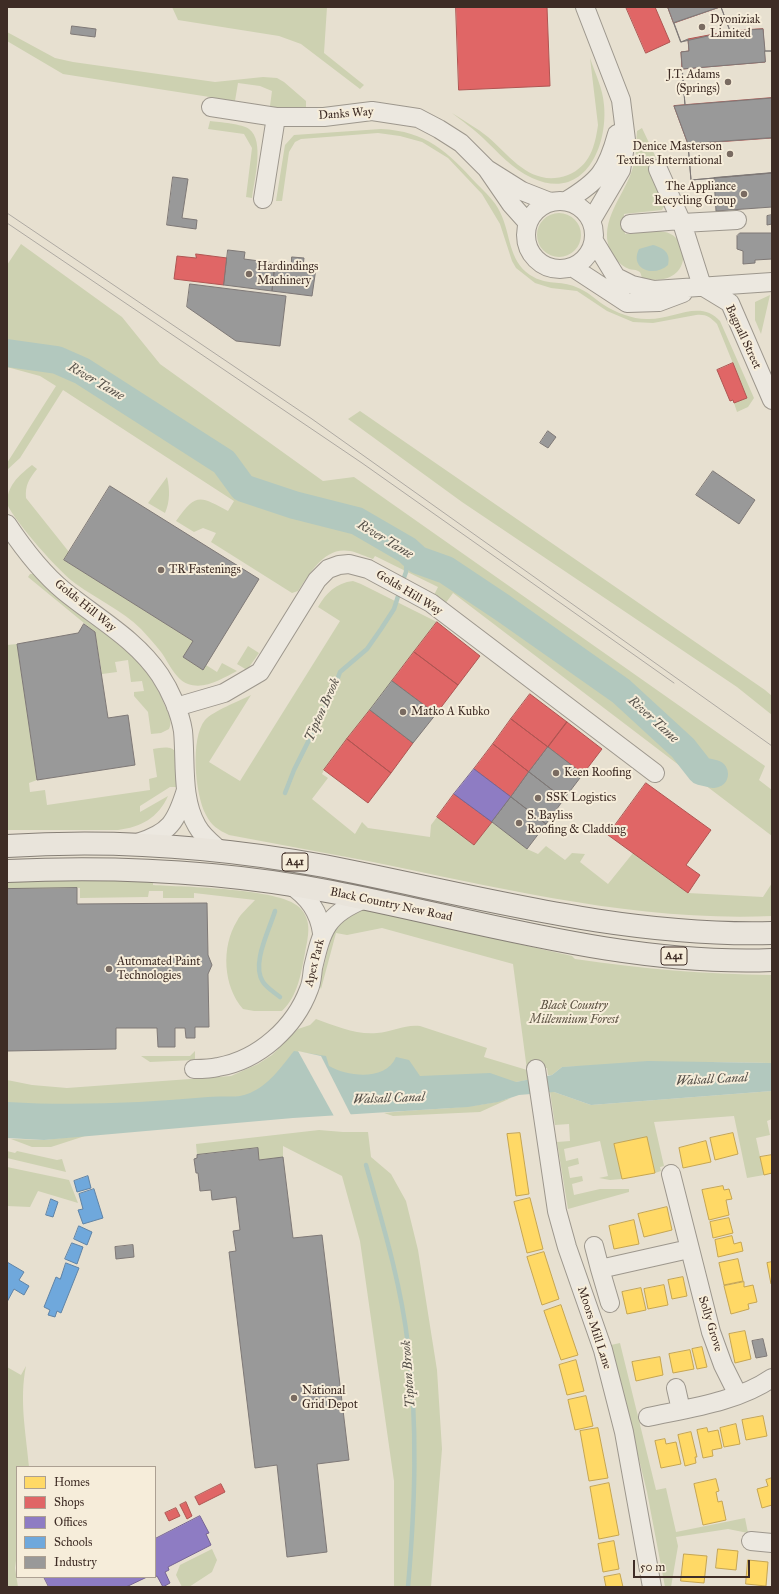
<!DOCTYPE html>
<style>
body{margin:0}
#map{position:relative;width:779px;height:1594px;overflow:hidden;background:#e7e0d0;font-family:"IM FELL Great Primer",serif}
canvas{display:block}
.frame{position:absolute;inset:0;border:8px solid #3e2c25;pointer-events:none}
.legend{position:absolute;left:16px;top:1466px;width:140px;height:112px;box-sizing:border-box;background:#f6edda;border:1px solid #aca092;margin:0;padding:5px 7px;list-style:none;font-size:12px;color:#3e2c25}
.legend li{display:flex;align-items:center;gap:8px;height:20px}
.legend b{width:20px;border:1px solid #aca092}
.scale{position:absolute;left:633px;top:1560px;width:117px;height:18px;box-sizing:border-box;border:2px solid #3e2c25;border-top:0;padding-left:5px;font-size:12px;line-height:14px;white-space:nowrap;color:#3e2c25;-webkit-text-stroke:3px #f6edda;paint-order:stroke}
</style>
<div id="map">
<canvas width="779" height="1594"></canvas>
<div class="frame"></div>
<ul class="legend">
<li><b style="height:11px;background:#ffd966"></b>Homes</li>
<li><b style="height:11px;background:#e06666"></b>Shops</li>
<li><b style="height:11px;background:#8e7cc3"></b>Offices</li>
<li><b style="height:11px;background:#6fa8dc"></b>Schools</li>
<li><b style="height:11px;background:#999"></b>Industry</li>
</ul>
<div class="scale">50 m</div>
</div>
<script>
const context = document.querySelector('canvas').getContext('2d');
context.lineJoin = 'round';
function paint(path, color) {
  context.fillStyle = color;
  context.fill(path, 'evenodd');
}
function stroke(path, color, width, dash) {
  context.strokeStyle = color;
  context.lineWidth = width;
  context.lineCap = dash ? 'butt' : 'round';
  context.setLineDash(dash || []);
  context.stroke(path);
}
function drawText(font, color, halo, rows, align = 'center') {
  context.font = font + ' "IM FELL Great Primer",serif';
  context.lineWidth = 4;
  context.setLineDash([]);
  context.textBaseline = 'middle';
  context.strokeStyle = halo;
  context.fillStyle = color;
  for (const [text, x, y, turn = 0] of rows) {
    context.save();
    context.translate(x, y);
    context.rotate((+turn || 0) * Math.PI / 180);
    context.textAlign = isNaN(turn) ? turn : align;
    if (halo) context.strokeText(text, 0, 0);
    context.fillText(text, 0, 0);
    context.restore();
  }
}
paint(new Path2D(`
 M172 7H327L324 53 364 85 360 89 301 44 279 36 178 20Z
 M7 32 55 58 73 62 215 82 263 77 277 78 284 82 306 101V108L272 111 270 106 272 91 260 86 238 83 235 101 63 74 7 41Z
 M590 58C595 73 603 89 604 105 608 147 584 202 532 178 512 169 499 153 483 138 474 129 462 121 452 113 464 121 477 128 488 137 512 158 532 188 568 175 590 166 595 146 598 125Z
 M210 121C219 122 243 124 249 129 265 140 254 181 252 198L246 197 252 148 244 134 208 129Z
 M642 128 659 164 666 203 662 210 624 214 625 234C638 234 653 229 665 232 693 238 692 290 642 278 641 275 641 272 638 271 635 269 632 270 629 269 619 265 611 255 608 244 602 216 626 193 633 167 637 156 636 143 637 131Z
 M381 129C426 131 448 152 477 184 485 192 495 201 500 212 511 234 508 260 530 275 547 286 560 280 576 287 587 291 595 299 604 305 616 313 635 320 649 319 674 319 701 299 720 321L754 398 748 407 737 412 734 403 747 398 717 324C710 317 706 314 696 315L653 323 633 322 607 311 577 291 551 288 535 283 516 268 512 261 500 224 482 194 448 158 422 142 400 136 378 133 301 139 295 142 289 152 282 201H276L285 145 294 135Z
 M537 235a22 22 0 1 1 44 0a22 22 0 1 1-44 0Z
 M21 244 122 317 160 364 323 481 354 477 765 766 759 780 772 790V836L453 593 445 604 434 595 438 587 375 556 373 559C366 557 357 552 350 551 324 546 310 574 298 591L292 593 211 542 216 533 203 528 194 532 176 521C196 492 200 496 228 511L234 501 63 390 20 458 7 470V463L56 386 40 376 7 367V265Z
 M770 295 761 334 755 320V302Z
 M360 411 765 690 772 696V715L737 687 462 502 348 419Z
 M32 465 37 469C29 479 25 485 26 498L69 552 64 560 193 641 183 657 203 670 206 665 217 672 222 663 237 671C223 678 205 690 188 684 175 679 169 663 161 652 155 644 148 637 141 629 122 610 98 600 76 584 59 572 16 523 7 504 7 486 18 476 32 465Z
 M167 477C170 489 170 502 165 513L148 503Z
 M30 574H37C83 612 143 647 165 706 168 713 173 721 169 729L161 733 151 734 148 712 134 696V692L144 691 142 681 131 682 128 660 115 662 117 672 102 674 95 632 28 577Z
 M353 581 361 584 437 622 324 770 322 774 328 778 312 799 355 834 362 822 368 828 430 837 431 825 437 817 474 845 492 822 527 849 538 854 546 846 565 860 572 853 585 854 580 862 608 884 633 853 688 893 763 897 772 883V916C636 922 501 888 368 861 322 852 275 844 229 835 218 830 211 825 206 815 195 795 190 738 205 720 213 711 239 701 251 695L209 762 240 781 340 621 318 607C326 593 336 583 353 581Z
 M17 644 37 780 29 783 30 792 45 790 47 805 150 790 149 779 157 777 153 749C161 748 172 745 176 753L177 787H170L140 806V812L168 796C158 818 141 827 118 830H7V645Z
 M248 646 259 653 247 670 237 664Z
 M153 878V885C183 887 279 888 299 907 313 920 308 937 305 953 301 973 298 996 282 1011H254L243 1009C223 986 221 947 237 921 241 913 249 907 255 900L194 893V898H163V891H149L148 897 80 898V888L7 889V880Z
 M360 910H368L572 956 575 959C643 969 704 974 772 975V1063L716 1062 562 1067 552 1075H548L547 1068 527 1070 528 1080 516 1082 263 1095 7 1113V1080L32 1085 67 1088 231 1076 258 1064 272 1055 298 1029 310 1025 316 1019C336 1026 356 1035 377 1033 392 1032 406 1024 420 1026L487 1048 484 1057 527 1070 513 964 382 928 347 935 336 933 321 989 319 985 333 929 336 924Z
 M195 1051V1060L150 1062 141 1056H190Z
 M772 1091V1119L767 1121 770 1135 756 1138 764 1175 747 1178 734 1116 654 1122 664 1166 660 1167 661 1171 655 1173 647 1138 614 1144 622 1179 610 1180 599 1178 608 1176 600 1141 564 1149 566 1161 578 1158 579 1164 568 1167 570 1178 582 1176 583 1181 572 1184 574 1195 600 1189H629V1192L568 1209 557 1142 570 1141 569 1124 555 1125 550 1092H554L591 1105Z
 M511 1098 480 1112 393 1116 384 1113C426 1108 470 1110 511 1098Z
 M319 1130 343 1132H368L371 1157 391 1174 406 1201 418 1250 437 1370 442 1449 431 1587H394V1481L360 1241 342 1176 283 1146V1157L259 1160 258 1148 197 1155 196 1144Z
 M88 1135 51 1147H32L11 1139 44 1140Z
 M7 1151 15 1153 17 1151 57 1160 62 1159 66 1172 7 1158Z
 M7 1167 69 1180 78 1203 38 1191 30 1207 7 1206Z
 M620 1343 656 1490 666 1488 676 1532 745 1518 748 1533 728 1529 676 1537 678 1546 671 1587H665L647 1492 611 1345Z
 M26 1366C19 1400 26 1433 29 1467H17V1553L15 1568 18 1587H7V1367L21 1375Z
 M212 1549 217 1560 212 1572 189 1587H182L176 1575 180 1565Z`), '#cdd1b1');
paint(new Path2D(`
 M653 245C664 248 671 253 668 265 654 278 629 269 639 249Z
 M294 1051 326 1056 329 1066C348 1077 386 1081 396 1057L409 1060 420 1076 490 1073 516 1082 552 1075 562 1067 648 1061 772 1063V1091L591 1105 554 1092 519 1095 498 1102 468 1107 293 1118 44 1140 7 1138V1102C74 1106 141 1103 208 1097 222 1095 237 1099 250 1093 269 1085 282 1066 294 1051Z`), '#b2c8be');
paint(new Path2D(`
 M298 1051 321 1056 352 1117 335 1118Z`), '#e7e0d0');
const homes = new Path2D(`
 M520 1133 529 1194 516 1196 507 1134Z
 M733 1133 738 1154 715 1160 710 1138Z
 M647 1137 655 1173 622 1179 614 1144Z
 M706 1141 711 1162 683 1168 679 1148Z
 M772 1155V1173L764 1175 760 1157Z
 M723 1186 724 1190 729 1189 732 1199 726 1200 729 1215 709 1220 702 1190Z
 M530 1198 543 1249 527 1253 514 1202Z
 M667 1207 672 1230 644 1237 638 1214Z
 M729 1218 733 1233 713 1238 710 1222Z
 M634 1220 639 1244 614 1249 609 1226Z
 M732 1236 734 1244 741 1242 743 1251 718 1257 715 1240Z
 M544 1252 559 1299 542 1305 527 1257Z
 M738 1259 743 1281 724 1285 719 1263Z
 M772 1262V1283L771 1284 767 1263Z
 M683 1277 687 1296 672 1299 668 1280Z
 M744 1282V1287L753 1285 757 1302 748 1304 749 1309 731 1314 724 1286Z
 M664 1285 668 1305 648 1309 644 1289Z
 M641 1288 646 1310 627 1314 622 1292Z
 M561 1305 578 1355 561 1360 544 1311Z
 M745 1331 751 1359 735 1363 729 1334Z
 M702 1347 707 1367 697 1369 692 1349Z
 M690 1350 694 1369 673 1373 669 1354Z
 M660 1357 663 1375 636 1381 632 1362Z
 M576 1360 584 1391 567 1395 559 1365Z
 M586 1396 593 1426 575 1430 568 1400Z
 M763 1416 767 1436 746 1440 742 1420Z
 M736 1424 740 1444 724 1447 720 1428Z
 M598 1428 608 1478 589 1481 580 1431Z
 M707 1428 708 1432 718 1430 722 1448 712 1450 713 1456 703 1458 697 1430Z
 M691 1432 697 1457H695L696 1463 685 1466 678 1435Z
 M665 1439 666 1444 676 1442 681 1464 661 1468 655 1441Z
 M772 1478V1505L762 1508 757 1489 768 1486 766 1480Z
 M716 1479 719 1491 716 1492 718 1502 722 1501 726 1520 703 1525 694 1484Z
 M609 1483 619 1535 599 1539 590 1487Z
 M614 1541 619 1569 603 1572 598 1544Z
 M718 1549 738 1551 736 1570 716 1568Z
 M684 1554 707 1556 704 1583 681 1581Z
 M748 1560 768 1562 766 1586 746 1584Z
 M620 1574 623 1587H606L604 1577Z`);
paint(homes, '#ffd966');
stroke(homes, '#c5a552', 1);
const shops = new Path2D(`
 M456 7H547L550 86 459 90Z
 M626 7H655L670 42 646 53Z
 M668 7H720L674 23Z
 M763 29 765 62 682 69 681 52 689 51 688 39 730 31Z
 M772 98V138L688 144 674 106Z
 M196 254 227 258 224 285 174 279 177 256 196 258Z
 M733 363 747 398 734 403 733 400 730 401 717 370Z
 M437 622 480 656 458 685 414 652Z
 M414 652 458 685 436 714 392 681Z
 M530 694 567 722 548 747 511 719Z
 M370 710 413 743 391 773 347 739Z
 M511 719 548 747 529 772 493 744Z
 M567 722 602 749 583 774 548 747Z
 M347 739 391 773 368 803 324 770Z
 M493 744 529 772 511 797 474 769Z
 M646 783 711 830 686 865 700 875 688 893 608 835Z
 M454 794 492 822 474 845 437 817Z
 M221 1484 225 1492 199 1505 195 1497Z
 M186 1502 192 1516 187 1519 180 1505Z
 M176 1508 180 1516 169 1521 165 1513Z`);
paint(shops, '#e06666');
stroke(shops, '#af5552', 1);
const offices = new Path2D(`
 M474 769 511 797 492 822 454 794Z
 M200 1516 209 1533 206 1534 211 1545 168 1567 169 1570 165 1572 170 1583 163 1587 157 1576 155 1577V1539Z
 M44 1577H147L126 1587H49Z`);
paint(offices, '#8e7cc3');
stroke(offices, '#766494', 1);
const schools = new Path2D(`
 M88 1176 91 1188 77 1192 74 1181Z
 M94 1189 103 1218 83 1224 78 1210 83 1209 79 1194Z
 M51 1199 58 1202 53 1217 46 1215Z
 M79 1226 92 1232 87 1245 74 1239Z
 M72 1243 83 1247 77 1264 65 1259Z
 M7 1262 24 1272 19 1280 29 1286 24 1295 14 1289 7 1302Z
 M66 1263 79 1268 61 1313 57 1311 55 1317 48 1315 50 1310 44 1307 56 1277 60 1279Z`);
paint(schools, '#6fa8dc');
stroke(schools, '#6083a5', 1);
const industry = new Path2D(`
 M668 7H721L730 31 763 29 765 51H772V173L691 180 688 144 674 106 685 105 681 52 689 51 688 39 681 42Z
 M721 7 730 31 681 42 674 23Z
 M72 26 96 29 95 37 71 34Z
 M765 51H772V98L685 105 682 69 765 62Z
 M772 138V173L691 180 688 144Z
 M772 173V207L716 211 714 178Z
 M173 177 188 179 182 218 197 220 196 229 167 225Z
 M772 215V224L767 225V216Z
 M740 233H772V259L755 260V263L743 264V251L737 249V236Z
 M228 250 245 252 244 259 275 263 272 291 224 285Z
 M292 257 304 258 303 266 316 268 312 296 272 291 275 263 291 265Z
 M190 284 286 296 280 346 236 341 187 307Z
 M548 431 556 437 548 448 540 443Z
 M713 471 755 500 739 524 696 495Z
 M110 486 259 579 203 670 183 657 193 641 64 560Z
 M84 624 95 632 108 718 128 715 135 765 37 780 17 644 78 633Z
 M392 681 436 714 413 743 370 710Z
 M548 747 583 774 564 799 529 772Z
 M529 772 564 799 546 824 511 797Z
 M511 797 546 824 527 849 492 822Z
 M77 888V904L207 903 208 955 212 965 208 974 209 1027H195V1038H186L185 1028H175V1047H158L157 1028H116V1049L7 1051V889Z
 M258 1148 259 1160 283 1157 293 1238 322 1235 349 1460 317 1464 327 1552 287 1557 277 1465 255 1468 229 1252 236 1251 233 1231 240 1230 236 1197 212 1200 211 1190 200 1191 198 1173H196L194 1159 197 1158V1155Z
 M133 1245 134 1257 116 1259 115 1247Z
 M763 1339 767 1356 756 1358 752 1341Z`);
paint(industry, '#999');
stroke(industry, '#7e7876', 1);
stroke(new Path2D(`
 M402 583 406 572 407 550
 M285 793 294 770 332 694 340 672 367 649 381 629 394 609 400 590
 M275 911C269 931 251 964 263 982 267 988 275 993 280 997
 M366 1165C383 1225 401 1284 408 1345 418 1426 415 1506 408 1587`), '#b2c8be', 4.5);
stroke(new Path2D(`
 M7 353 57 360 82 371 224 462 243 488 294 505 357 521 407 550 418 560 446 570 503 608 621 691 683 748 701 771 714 774`), '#b2c8be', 28);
const minor = new Path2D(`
 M585 7 621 100 626 140 621 170 591 221
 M211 107 276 117H324L372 111 418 118 439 129 461 143 487 169
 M658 169 682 223 702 286 730 303 772 400
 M263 199 276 117
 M526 235a34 34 0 1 1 68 0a34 34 0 1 1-68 0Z
 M566 201C599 181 607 171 617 134
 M528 223 511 204 487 169 522 191 550 202
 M682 223 737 220
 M630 224 681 220
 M594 241 616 277 632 285 654 290 772 282
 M572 267 627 303 659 302 683 293
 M7 524C23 548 41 572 64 591 97 618 136 639 160 675 170 690 180 712 183 731 186 761 181 799 197 826 203 837 213 844 222 852
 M176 707 224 693 260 672 317 580 328 569 339 565 349 564 368 569 431 603 655 773
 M137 843C170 833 176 822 186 790
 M290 885C308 896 319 911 322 933
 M194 1069C202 1069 210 1069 218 1067 259 1060 295 1027 309 989 312 982 312 975 313 968 322 930 326 914 365 899
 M536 1069 557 1211 567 1247 603 1350 624 1432 652 1587
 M671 1174 711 1332 723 1365 738 1395
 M594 1246 600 1269 689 1249
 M600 1269 610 1303
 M676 1388 681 1410
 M648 1417C690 1408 737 1402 772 1378
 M751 1541 772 1543`);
const highway = new Path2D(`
 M7 846C112 839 220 847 324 866 473 895 619 937 772 933
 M7 871C116 866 224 871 332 892 476 920 624 966 772 960`);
stroke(minor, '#9d978d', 20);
stroke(highway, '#867f76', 24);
stroke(minor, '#ece8e0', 18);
stroke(highway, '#e9e4db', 22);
stroke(new Path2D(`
 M7 213 312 419 772 746
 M7 223 362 463 674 683`), '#aea9a2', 1);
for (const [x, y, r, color] of [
 [702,27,4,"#796b61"],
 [728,82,4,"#796b61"],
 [730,154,4,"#796b61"],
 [744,194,4,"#796b61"],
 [249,274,4,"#796b61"],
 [161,570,4,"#796b61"],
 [403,712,4,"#796b61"],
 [556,773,4,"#796b61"],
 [538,798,4,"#796b61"],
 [519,823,4,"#796b61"],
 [109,969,4,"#796b61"],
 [294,1398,4,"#796b61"]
]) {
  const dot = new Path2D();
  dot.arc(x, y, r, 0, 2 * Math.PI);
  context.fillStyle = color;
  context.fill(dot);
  stroke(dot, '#f6edda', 1.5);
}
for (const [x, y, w] of [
 [295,862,26],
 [674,956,26]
]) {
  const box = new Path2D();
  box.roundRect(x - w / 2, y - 9, w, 18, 3);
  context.fillStyle = '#f6edda';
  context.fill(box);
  stroke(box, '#3e2c25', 1);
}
drawText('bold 11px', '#3e2c25', null, [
 ["A41",295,862],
 ["A41",674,956]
]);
drawText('12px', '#3e2c25', '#f6edda', [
 ["Dyoniziak",710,20],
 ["Limited",710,34],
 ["J.T. Adams",720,75,"right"],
 ["(Springs)",720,89,"right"],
 ["Denice Masterson",722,147,"right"],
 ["Textiles International",722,161,"right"],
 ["The Appliance",736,187,"right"],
 ["Recycling Group",736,201,"right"],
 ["Hardindings",257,267],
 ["Machinery",257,281],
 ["TR Fastenings",169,570],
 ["Matko A Kubko",411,712],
 ["Keen Roofing",564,773],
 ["SSK Logistics",546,798],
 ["S. Bayliss",527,816],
 ["Roofing & Cladding",527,830],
 ["Automated Paint",117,962],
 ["Technologies",117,976],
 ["National",302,1391],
 ["Grid Depot",302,1405]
], 'left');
drawText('12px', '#3e2c25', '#f6edda', [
 ["Danks Way",346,114,-4],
 ["Bagnall Street",743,337,65],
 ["Golds Hill Way",409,593,31],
 ["Golds Hill Way",85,606,39],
 ["Black Country New Road",391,905,12],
 ["Apex Park",315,963,-76],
 ["Solly Grove",710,1324,73],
 ["Moors Mill Lane",594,1328,72]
]);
drawText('italic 12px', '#5c5242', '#f6edda', [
 ["Black Country",574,1006],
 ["Millennium Forest",574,1020]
]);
drawText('italic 13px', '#555049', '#f6edda', [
 ["River Tame",96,382,30],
 ["River Tame",385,540,31],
 ["Tipton Brook",323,710,-66],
 ["River Tame",653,720,42],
 ["Walsall Canal",712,1080,-3],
 ["Walsall Canal",389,1099,-2],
 ["Tipton Brook",409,1374,-94]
]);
</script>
